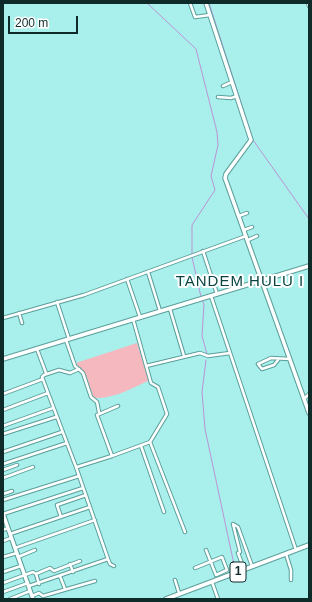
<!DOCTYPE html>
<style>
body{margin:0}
#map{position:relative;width:312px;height:602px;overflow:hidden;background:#a9efeb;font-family:Helvetica,sans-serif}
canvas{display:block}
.frame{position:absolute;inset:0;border:4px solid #0e2b2a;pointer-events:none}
.scale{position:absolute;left:8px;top:16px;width:70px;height:18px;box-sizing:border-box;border:2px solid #0e2b2a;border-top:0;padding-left:5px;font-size:12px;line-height:14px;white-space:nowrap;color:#0e2b2a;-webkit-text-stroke:3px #fff;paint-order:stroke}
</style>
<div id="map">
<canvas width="312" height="602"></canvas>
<div class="frame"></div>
<div class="scale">200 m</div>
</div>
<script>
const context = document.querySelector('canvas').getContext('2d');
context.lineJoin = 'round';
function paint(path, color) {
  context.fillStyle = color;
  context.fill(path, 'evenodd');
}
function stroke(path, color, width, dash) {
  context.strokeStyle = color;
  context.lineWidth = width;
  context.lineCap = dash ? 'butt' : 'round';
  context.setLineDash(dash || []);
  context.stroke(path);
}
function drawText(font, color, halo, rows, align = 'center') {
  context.font = font + ' Helvetica,sans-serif';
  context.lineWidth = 4;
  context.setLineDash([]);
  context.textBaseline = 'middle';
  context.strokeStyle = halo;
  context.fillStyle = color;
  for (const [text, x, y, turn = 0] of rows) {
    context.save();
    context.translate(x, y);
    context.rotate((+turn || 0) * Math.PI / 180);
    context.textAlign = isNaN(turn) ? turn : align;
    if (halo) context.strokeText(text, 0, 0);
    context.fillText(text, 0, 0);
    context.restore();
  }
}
paint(new Path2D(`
 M137 343 149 380C137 387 105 402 93 397L83 372 76 363Z`), '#f5b8be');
stroke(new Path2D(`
 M147 3 196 49 217 132 218 145 211 176 215 190 192 225V254
 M209 3 253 140 309 219
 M192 257 201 297
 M202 300 204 304 202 336 207 354
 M206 360 202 392 205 429 235 569`), '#bb93d5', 1);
const street = new Path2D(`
 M190 3 195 17 210 15
 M308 3 309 6
 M223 86 232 82
 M218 97 231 98 237 96
 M239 216 247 213
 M244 230 252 227
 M248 240 257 236
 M203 251 217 294
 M148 272 160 311
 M127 279 140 317
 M211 296 296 550
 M57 302 69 339
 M170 309 184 356
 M19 313 22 323
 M3 318 84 295 246 236
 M133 319 151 383 158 387 167 414 150 442 185 532
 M66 340 75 366 83 373 91 397 97 402 99 412
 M37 349 46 373
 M278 360 274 365 262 369 258 364 271 358 290 359
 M146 366 200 353 208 356 230 353
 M79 369 70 373 59 370 44 375 42 377 76 467 108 559 110 564 114 566
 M3 394 43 379
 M304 399 309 394
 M118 406 97 415 112 456 150 442
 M3 410 48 393
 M3 426 53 408
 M3 434 56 417
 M141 446 164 512
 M3 452 62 432
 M3 464 67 443
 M77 467 112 456
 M3 470 17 465
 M3 478 33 467
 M3 494 12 491
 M3 500 79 476
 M3 514 83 488
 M61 517 57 505 86 495
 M3 530 8 528
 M10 534 90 507
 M3 541 11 538
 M15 548 95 520
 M206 550 216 575
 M286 554 291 570V580
 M3 557 17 553
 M18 557 35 550
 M70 564 73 572
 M195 568 222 557 227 570 216 575
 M244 569 238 553 240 552 233 524 238 527 252 566
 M3 572 21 566
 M36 574 39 584
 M60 576 65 589
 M175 580 179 593
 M212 582 218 599
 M3 583 33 572 36 574 50 568 54 571 80 561
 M29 586 108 559
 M3 592 28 583
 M32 596 39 593 43 596 95 581
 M10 599 30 591`);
const secondary = new Path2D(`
 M206 3 251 140 226 174 225 178 309 413
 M3 359 309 266
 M3 514 33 599`);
const primary = new Path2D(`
 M166 599 309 545`);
stroke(street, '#5a9f9b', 4.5);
stroke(secondary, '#5a9f9b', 5.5);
stroke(primary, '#5a9f9b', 6);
stroke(street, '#fff', 2.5);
stroke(secondary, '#fff', 3.5);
stroke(primary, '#fff', 4);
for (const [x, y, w] of [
 [238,572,16]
]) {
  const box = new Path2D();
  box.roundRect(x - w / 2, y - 10, w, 20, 3);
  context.fillStyle = '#fff';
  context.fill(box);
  stroke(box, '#0e2b2a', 1);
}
drawText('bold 12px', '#0e2b2a', null, [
 ["1",238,572]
]);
context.letterSpacing = '1px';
drawText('15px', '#0b4543', '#fff', [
 ["TANDEM HULU I",240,282]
]);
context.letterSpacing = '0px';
</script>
